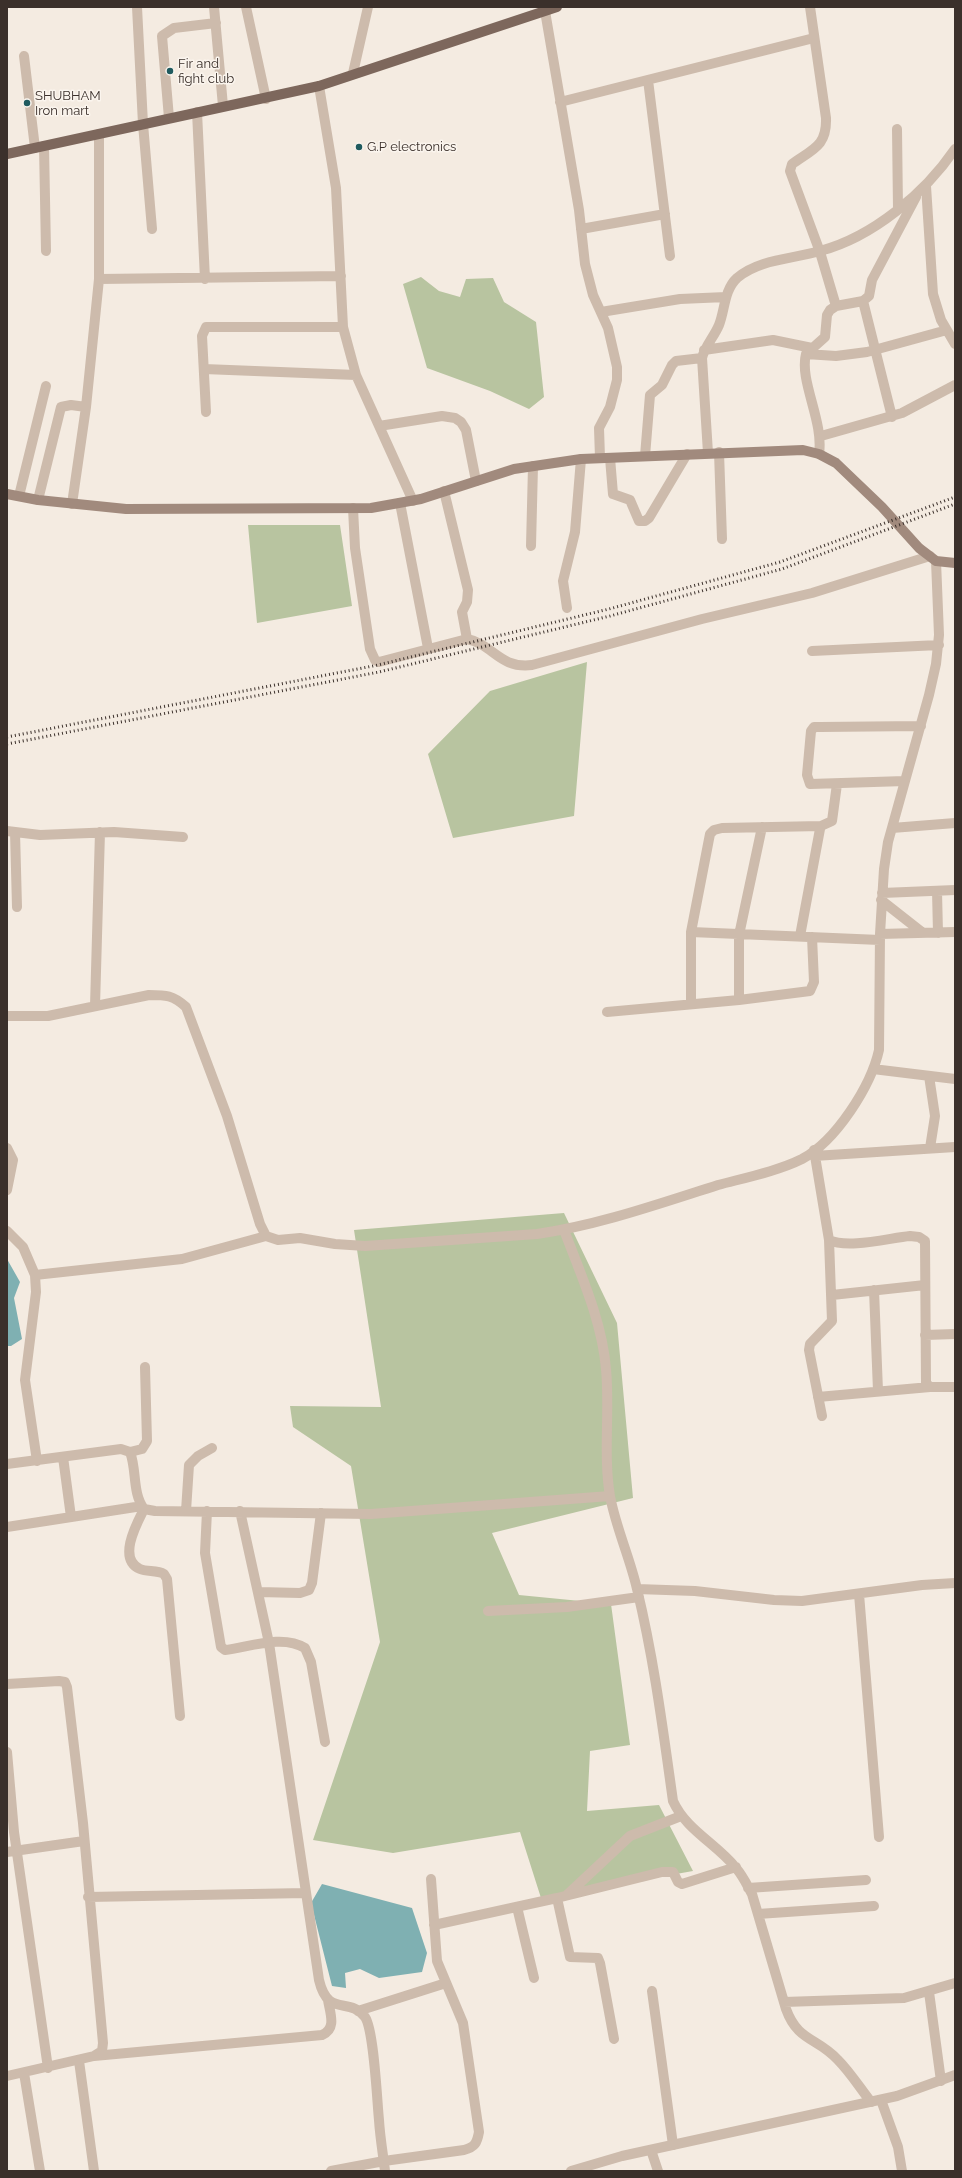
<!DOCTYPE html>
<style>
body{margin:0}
#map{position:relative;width:962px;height:2178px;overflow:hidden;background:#f4ebe1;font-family:Raleway,sans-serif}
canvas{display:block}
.frame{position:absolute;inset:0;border:8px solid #3b302b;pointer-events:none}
</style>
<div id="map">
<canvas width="962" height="2178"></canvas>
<div class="frame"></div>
</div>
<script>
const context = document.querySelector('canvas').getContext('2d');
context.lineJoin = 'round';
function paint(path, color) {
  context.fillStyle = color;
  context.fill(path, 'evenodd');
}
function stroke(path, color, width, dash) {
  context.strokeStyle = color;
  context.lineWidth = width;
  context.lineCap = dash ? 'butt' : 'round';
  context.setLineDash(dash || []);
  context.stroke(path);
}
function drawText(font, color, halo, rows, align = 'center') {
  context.font = font + ' Raleway,sans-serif';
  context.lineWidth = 3;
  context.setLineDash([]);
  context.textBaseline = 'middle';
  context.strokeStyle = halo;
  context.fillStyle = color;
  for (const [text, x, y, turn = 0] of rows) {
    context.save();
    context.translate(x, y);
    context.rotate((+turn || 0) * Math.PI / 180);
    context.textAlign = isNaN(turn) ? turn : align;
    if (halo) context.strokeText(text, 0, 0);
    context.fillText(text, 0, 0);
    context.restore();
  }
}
paint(new Path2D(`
 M421 277 439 291 460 297 466 279 493 278 504 302 536 322 544 397 529 409 490 391 427 368 403 284Z
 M248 525H340L352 606 257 623Z
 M587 662 574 816 453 838 428 754 490 691Z
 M564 1213 617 1323 633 1498 492 1533 519 1595 611 1604 630 1745 590 1751 587 1811 659 1805 693 1871 541 1898 520 1832 393 1853 313 1840 380 1642 351 1466 293 1427 290 1406 381 1407 354 1230Z`), '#b8c4a0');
paint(new Path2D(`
 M7 1259 20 1282 14 1298 22 1339 11 1346H7Z
 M322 1884 412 1908 427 1953 422 1972 379 1978 360 1969 345 1973 346 1988 332 1986 311 1903Z`), '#7fb0b2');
stroke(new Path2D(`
 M137 7 143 124 152 229
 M214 7 223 106
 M246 7 266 99
 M810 7 826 118C827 146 813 149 792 164L790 171 820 252 836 306
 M545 11 579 210 585 264 593 295 608 328 617 367V380L610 407 599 428 600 458
 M24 56 35 148
 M353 73 368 7
 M648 80 670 256
 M319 86 336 188 343 327 356 375 413 501
 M560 102 814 38
 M197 112 205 279
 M169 118 162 36 174 28 216 23
 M897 129 898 209
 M44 146 46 251
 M926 186 933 294 941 320 955 344
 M581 229 665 214
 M99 279 341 276
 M863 301 892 417
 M601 312 680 299 726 297
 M704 350 773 340 812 348
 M806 354 836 356 867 352 947 330
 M204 369 356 375
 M206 412 202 336 206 327H343
 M379 426 442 416 455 418 461 422 466 430 476 481
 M821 436 902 413 955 385
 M719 452 722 539
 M708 453 702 358C705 346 714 337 719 325 725 310 724 290 737 278 759 259 793 259 820 251 873 237 925 193 955 149
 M819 454C824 421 799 381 806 354L825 337 827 315 830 310 836 306 863 301 869 296 872 280 916 197
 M645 456 650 395 662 385 672 365 676 361 702 358
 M610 458 613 494 630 500 639 521H645L649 518 687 454
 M444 491 468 590 467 602 462 612 467 639
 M19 496 46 386
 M38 500 61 407 71 405 86 407
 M400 503 428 648
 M72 504 86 407 99 279V134
 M353 508 355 548 370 649 375 660 379 662 467 639C493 644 499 669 532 665L702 619 812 593 930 556
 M531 546 533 466
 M567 608 563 581 575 532 581 459
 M812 651 939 645
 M905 781 810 784 807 775 811 731 814 727H820L921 726
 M892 828 955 823
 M7 831 40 835 114 832 183 837
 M15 832 17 907
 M937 891 938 933
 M882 893 955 890
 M881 900 923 933
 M691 932 880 940
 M880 934 955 932
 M800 936 820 829 821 826 832 821 837 784
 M739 1000V935L762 827
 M691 1004V932L710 834 714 830 722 828 821 826
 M95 1006 100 832
 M607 1012 739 1000 810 991 814 982 812 937
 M7 1016H48L149 995C166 995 173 995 186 1007L227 1116 260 1224 266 1236 278 1240 300 1238 335 1244 365 1246 537 1234C599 1225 658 1204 718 1185 744 1178 778 1171 802 1159 836 1141 871 1086 879 1050L880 934 884 869 888 842 929 695 936 664 939 635 936 561
 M873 1069 955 1079
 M929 1076 935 1116 930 1148
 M7 1148 13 1160 7 1190
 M814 1150 829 1240C848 1249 889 1238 910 1236L919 1237 925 1241 926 1383 930 1387H955
 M814 1156 955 1147
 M564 1230C581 1275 602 1321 606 1369 610 1411 603 1454 610 1496 616 1528 630 1558 637 1589 654 1659 663 1730 673 1801 686 1830 717 1844 736 1868 743 1876 747 1885 752 1894L786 2009C798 2042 817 2037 838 2060 850 2072 860 2088 871 2102
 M7 1231 23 1247 35 1275 36 1292 25 1380 37 1461
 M35 1275 182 1259 266 1236
 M874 1290 878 1391
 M832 1295 925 1285
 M925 1335 955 1334
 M818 1397 930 1387
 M822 1416 809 1350 810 1344 832 1321 829 1240
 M130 1452 142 1449 147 1441 145 1367
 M63 1457 71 1517
 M7 1464 121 1449 130 1452C137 1470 132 1493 144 1509L155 1511 371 1514 610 1496
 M144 1509C137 1523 117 1559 140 1569 147 1572 157 1570 164 1574L167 1579 180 1716
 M186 1511 189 1465 198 1456 212 1448
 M207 1511 205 1553 221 1647 225 1650C249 1647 283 1634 305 1648L311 1662 325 1742
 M240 1511 269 1643 319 1980C328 2018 349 1996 365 2017 374 2030 377 2101 379 2120 380 2137 383 2154 385 2171
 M7 1527 142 1506
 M637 1589 695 1591 774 1600 802 1601 922 1585 955 1583
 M259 1592 300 1593 309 1590 312 1583 321 1513
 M859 1594 879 1837
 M488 1611 567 1607 639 1597
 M7 1684 59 1681 65 1682 67 1687 83 1823 103 2043 102 2051 94 2056 7 2076
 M7 1752 14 1832 48 2068
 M7 1852 84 1841
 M748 1888 866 1880
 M567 1895 630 1836 681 1816
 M88 1897 306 1893
 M557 1898 570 1957 598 1958 600 1963 614 2039
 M517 1907 534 1978
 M758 1914 874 1906
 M434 1925 557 1898 662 1872H673L678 1882 682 1884 736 1867
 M652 1991 673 2145
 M929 1992 941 2081
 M784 2002 904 1998 955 1983
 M358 2011 446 1983
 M94 2056 322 2035C337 2029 330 2013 328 2000
 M79 2061 94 2171
 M24 2073 40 2171
 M881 2100 898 2147 902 2171
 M651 2150 658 2171
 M331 2171 384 2161 464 2150C475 2147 477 2143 479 2132L463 2023 437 1961 431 1879`), '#cdbbac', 10);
stroke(new Path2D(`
 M571 2171 622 2156 897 2096 955 2075`), '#cdbbac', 10);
stroke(new Path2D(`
 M7 494 38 500 126 509 371 508 421 499 514 469 581 459 803 450 819 454 836 463 882 507 919 548 936 561 955 563`), '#a18a7d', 10);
stroke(new Path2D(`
 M7 154 319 86 557 7`), '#7d675c', 10);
stroke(new Path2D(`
 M7 737 378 665 609 609 780 562 955 497
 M7 744 379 672 610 616 782 569 955 504`), '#3b302b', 3, [1, 3]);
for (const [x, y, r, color] of [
 [170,71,4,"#1f5a5e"],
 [27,103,4,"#1f5a5e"],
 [359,147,4,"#1f5a5e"]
]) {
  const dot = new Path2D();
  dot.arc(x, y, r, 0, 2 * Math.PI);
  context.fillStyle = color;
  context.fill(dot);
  stroke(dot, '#fbf5ee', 1.5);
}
drawText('13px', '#3b302b', '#fbf5ee', [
 ["Fir and",178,64],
 ["fight club",178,79],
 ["SHUBHAM",35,96],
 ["Iron mart",35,111],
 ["G.P electronics",367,147]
], 'left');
</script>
